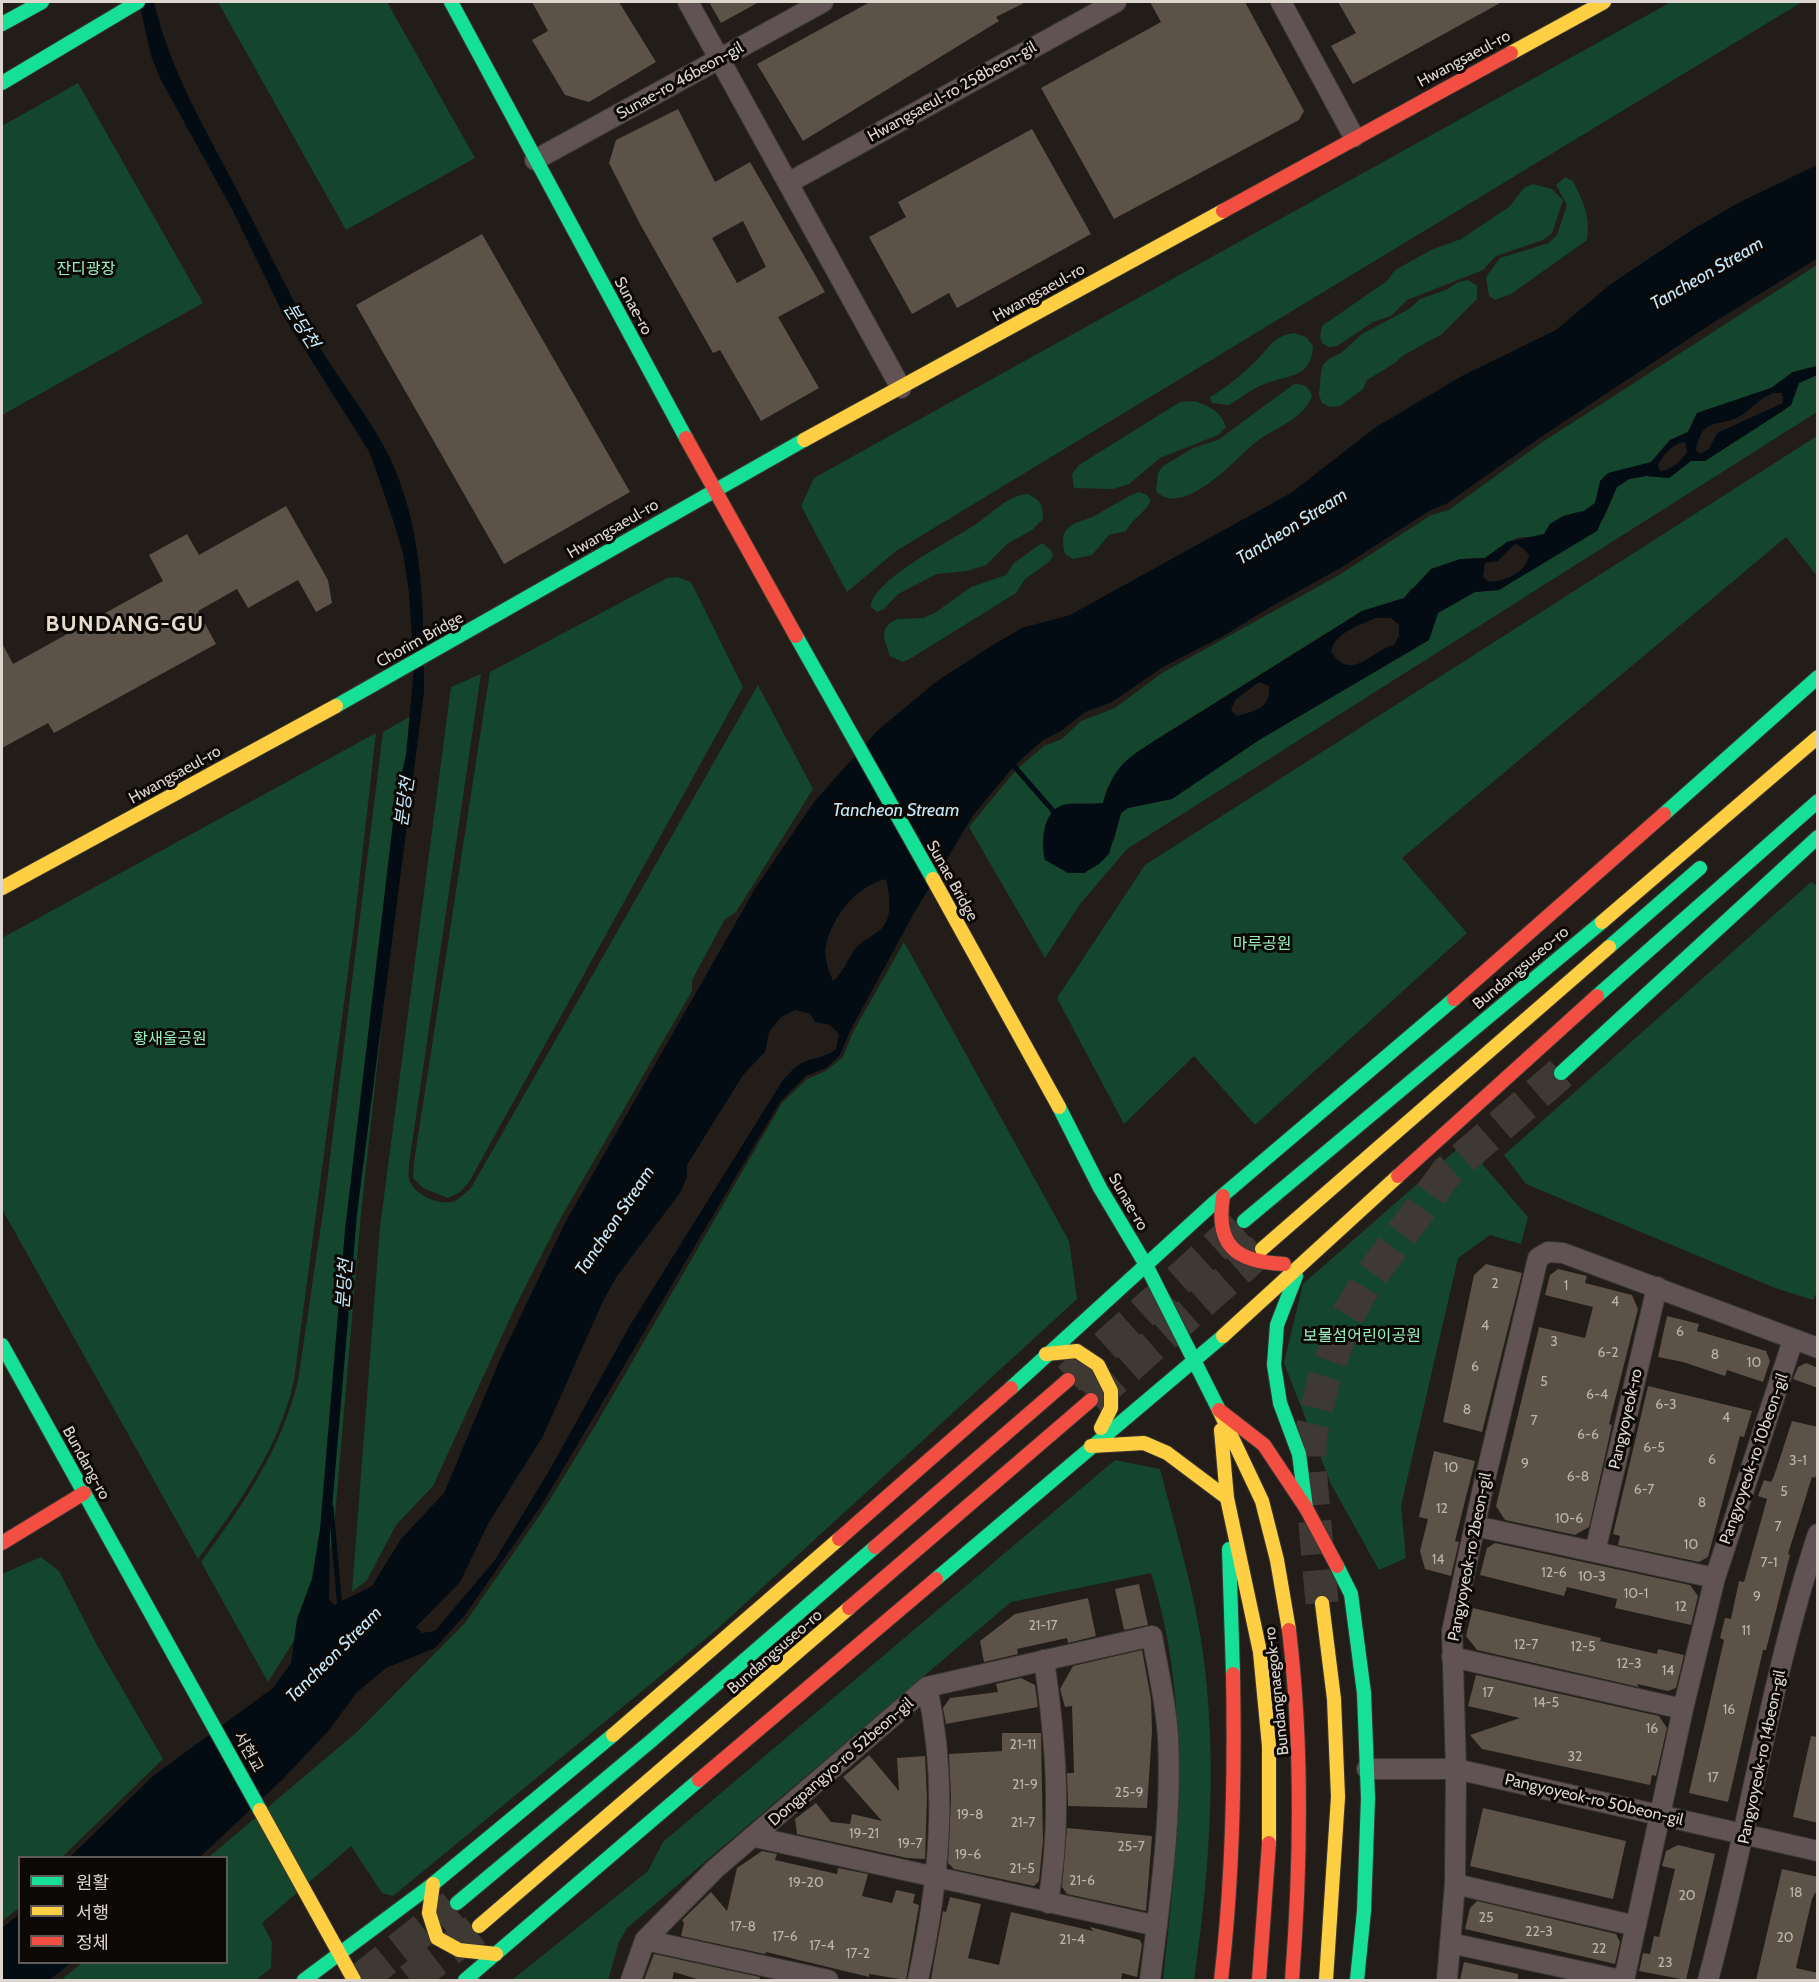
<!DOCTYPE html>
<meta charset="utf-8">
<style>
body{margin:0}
#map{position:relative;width:1819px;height:1982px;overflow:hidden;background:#221d18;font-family:Cabin,"Noto Sans KR",sans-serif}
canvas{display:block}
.frame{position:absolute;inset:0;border:3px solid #dcd6cf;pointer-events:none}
.legend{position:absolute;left:18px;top:1856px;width:210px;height:108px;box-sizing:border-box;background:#0c0805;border:2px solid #5f5a56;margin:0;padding:8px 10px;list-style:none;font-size:18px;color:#dcd6cf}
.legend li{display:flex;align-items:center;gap:12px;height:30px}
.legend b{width:30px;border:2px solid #5f5a56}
</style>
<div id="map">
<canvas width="1819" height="1982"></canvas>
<div class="frame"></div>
<ul class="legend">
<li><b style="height:8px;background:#16e098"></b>원활</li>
<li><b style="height:8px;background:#ffcf43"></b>서행</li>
<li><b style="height:8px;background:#f24e42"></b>정체</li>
</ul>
</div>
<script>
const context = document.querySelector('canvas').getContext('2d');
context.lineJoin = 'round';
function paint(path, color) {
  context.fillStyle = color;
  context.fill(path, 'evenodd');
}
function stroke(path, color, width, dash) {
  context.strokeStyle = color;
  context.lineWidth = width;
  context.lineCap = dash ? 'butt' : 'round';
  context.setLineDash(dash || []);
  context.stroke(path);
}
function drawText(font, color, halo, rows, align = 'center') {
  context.font = font + ' Cabin,"Noto Sans KR",sans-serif';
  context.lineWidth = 6;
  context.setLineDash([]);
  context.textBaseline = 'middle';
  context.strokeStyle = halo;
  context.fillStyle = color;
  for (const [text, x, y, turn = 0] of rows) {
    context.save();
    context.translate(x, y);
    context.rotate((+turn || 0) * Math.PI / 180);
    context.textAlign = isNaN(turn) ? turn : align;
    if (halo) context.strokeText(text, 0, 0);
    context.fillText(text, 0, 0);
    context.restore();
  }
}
paint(new Path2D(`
 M218 2H387L475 158 346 230Z
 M1671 2H1802L896 551 847 592 801 506 814 478Z
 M78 83 203 303 2 415V126Z
 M1565 177 1573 181C1583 201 1591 217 1587 240L1511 294 1495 300 1489 296 1486 277 1500 258 1549 243 1557 235 1567 205 1556 185Z
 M1533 184 1552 189 1563 200 1552 233 1543 240 1496 256 1483 270 1407 300 1391 316 1373 322 1337 346 1329 347 1322 343 1320 337 1322 326 1387 281 1395 270 1431 250 1461 239 1509 207 1524 188Z
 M1817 265V366L1793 372 1771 388 1697 413 1688 432 1670 440 1651 462 1638 466 1598 493 1595 503 1584 511 1573 513 1550 524 1544 534 1536 537H1520L1507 542 1485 558 1460 559 1410 590 1404 598 1362 611 1151 743 1107 788 1103 803 1062 805 1114 841 1121 813 1128 808 1172 799 1259 740 1429 640 1438 613 1475 592 1499 590 1604 518 1617 487 1629 479 1646 476 1669 478 1691 461H1705L1781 412 1791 405 1799 383 1817 375V412L1127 849 1080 904 1045 958 969 827 1016 770 1044 746 1062 739 1081 721 1115 708 1162 673 1339 575 1431 515 1449 510 1541 443Z
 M1468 280 1477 286V299L1442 334 1402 356 1395 363 1367 380 1363 389 1340 406 1330 407 1322 403 1319 395 1321 373 1323 365 1329 359 1341 353 1362 334 1409 309 1420 299 1448 289 1458 282Z
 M1294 333 1306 337 1313 346C1311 380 1287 374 1262 385 1250 390 1241 398 1229 405L1212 403 1210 397C1226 388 1241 375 1255 362 1269 349 1272 336 1294 333Z
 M1294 384C1304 384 1308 386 1312 396 1302 421 1275 427 1256 442 1236 458 1183 520 1156 491L1158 473 1163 466 1193 448 1218 440Z
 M1195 401C1210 407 1221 411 1226 427L1218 435 1160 458 1129 484 1113 489 1074 488 1072 474 1079 465 1180 402Z
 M1817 436V576L1786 537 1402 858 1467 933 1255 1125 1194 1056 1124 1124 1057 998 1145 865Z
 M1139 492 1147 495 1151 500C1146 513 1133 517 1126 531L1109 535 1092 555 1073 559 1065 554C1056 520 1080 525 1098 514 1112 506 1124 498 1139 492Z
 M1027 494C1041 500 1043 505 1043 519L1032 530 1007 544 986 565 967 571 937 574 898 594 884 609 877 612 871 607C871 580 955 539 976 524 993 513 1006 496 1027 494Z
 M1042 543 1050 549 1053 556 1049 562 1025 579 1016 593 913 657 903 662 890 656 884 638 885 629 890 623 897 619 923 618 935 613 971 587 1006 575 1014 563Z
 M677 577 691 582 743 687 469 1182 460 1192 448 1198 423 1188 413 1178 414 1162 490 672 667 578Z
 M481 674 409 1164C409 1168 408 1175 409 1179 413 1194 437 1205 452 1202 459 1200 465 1193 471 1188L758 685 813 789 736 912 725 919 692 980V991L559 1221 517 1303 433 1486 396 1525 367 1580 352 1592 380 1227 451 687Z
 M416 713 361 1213 334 1528 325 1581 302 1628 268 1682 201 1562C243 1505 281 1450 298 1381L325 1198 383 732Z
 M376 733 354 927 294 1380C279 1449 239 1503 198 1559L2 1209V938Z
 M1811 882 1818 886V1290L1813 1300 1775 1288 1526 1184 1504 1155Z
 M904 942 1069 1241 1077 1299 715 1631 393 1896 382 1893 351 1846 262 1923 272 1942 271 1968 256 1980H61L82 1963 226 1962V1858L209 1857 357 1732 465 1623 544 1509 595 1426 782 1103 807 1079 826 1071 843 1057 852 1034Z
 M1464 1143 1528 1217 1521 1244 1490 1235 1458 1258 1401 1506 1406 1558 1379 1570 1331 1484 1284 1363 1303 1284Z
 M1115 1460 1160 1469C1175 1528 1193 1586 1202 1646 1218 1757 1210 1870 1194 1980H1163C1178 1845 1193 1706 1151 1573L1011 1602 627 1928 619 1942 608 1980H512L648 1871 663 1842Z
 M41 1557 59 1571 98 1647 163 1759 62 1857 20 1858 19 1908 2 1921V1574Z`), '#14462d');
paint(new Path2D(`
 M139 2H154C171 74 207 131 240 196 267 247 291 299 321 349 348 394 384 434 401 485 424 551 424 622 424 692L357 1214 330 1532 329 1599 334 1605 372 1586 401 1539 444 1493 501 1357 565 1223 756 887 814 802 878 730 937 681 991 646 1022 628 1070 615 1291 493 1376 427 1462 376 1556 330 1611 284 1695 228 1740 202 1817 165 1818 258 1711 324 1541 437 1446 504 1429 511 1342 567 1272 606 1225 635 1163 667 1112 702 1085 712 1061 731 1043 740 1014 766 974 814 914 913 850 1031 840 1055 826 1068 806 1076 780 1102 543 1503 465 1615 435 1648 386 1668 357 1692 330 1729 283 1779 200 1857 69 1858 153 1776 273 1688 291 1663 297 1619 312 1579 320 1529 345 1230 396 797 406 755 414 668 409 593 403 553 393 520 370 453 286 320 233 211 161 80 151 56ZM886 879C889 895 894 916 881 929 872 937 862 940 854 950 847 961 843 973 833 981 829 971 823 957 826 945 833 916 856 886 886 879ZM795 1010 811 1014 815 1022 830 1025 839 1034 836 1049C825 1059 809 1057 797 1066 792 1070 787 1076 783 1080L629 1327 549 1471 495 1560 435 1631 422 1633 416 1627 460 1582 489 1522 543 1436 603 1301 617 1276 680 1193 687 1177V1165L743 1075 765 1052 769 1032 781 1017Z
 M1817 366V375L1799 383 1791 405 1781 412 1705 461H1691L1669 478 1646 476 1629 479 1617 487 1597 531 1499 590 1475 592 1438 613 1429 640 1259 740 1172 799 1128 808 1121 813 1109 854 1099 864 1084 873H1068L1045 860C1041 844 1042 811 1063 805 1075 802 1090 805 1103 803 1113 770 1122 761 1151 743L1362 611 1404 598 1431 569 1460 559 1485 558 1507 542 1544 534 1550 524 1563 516 1584 511 1595 503 1600 481 1608 473 1651 462 1670 440 1688 432 1697 413 1771 388 1793 372ZM1773 393H1782L1783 403 1717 433 1709 449 1700 454 1696 450C1703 414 1720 429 1742 415 1753 407 1760 398 1773 393ZM1685 442 1687 452C1681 461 1672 470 1660 471L1658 465C1663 455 1673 443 1685 442ZM1515 544 1523 548 1529 555C1526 574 1505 581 1489 582L1483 577 1485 563 1498 561ZM1375 618H1391L1399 625V636L1394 645C1371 650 1351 684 1331 651 1337 631 1357 627 1375 618ZM1259 682 1269 686C1271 708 1255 711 1237 716L1231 710 1235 700Z
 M19 1914 20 1962 71 1963 49 1980H2V1928Z`), '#030c13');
stroke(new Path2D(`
 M1014 766 1054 812
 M331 1507 340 1609`), '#030c13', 5);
paint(new Path2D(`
 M532 2H619L656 62 589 102 565 95 532 40 548 31Z
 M709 2H759L721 23Z
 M870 2H1026L996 17 999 21 803 141 757 64Z
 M1150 2H1245L1304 111 1299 120 1114 219 1041 88 1161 22Z
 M1338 2H1502L1353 84 1331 46 1356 33Z
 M678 109 715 182 750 162 825 292 778 317 819 388 761 421 720 350 713 353 640 224 609 163 616 140ZM743 221 766 267 737 283 712 238Z
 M1032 129 1091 234 957 308 949 293 912 314 869 237 906 217 898 202Z
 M482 234 630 492 504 564 356 305Z
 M286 506 328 580 332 603 316 612 298 580 248 608 237 589 198 611 216 644 54 733 48 723 2 748V643L13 664 163 581 149 555 187 534 199 555Z
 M1486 1264 1522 1273 1482 1432 1443 1422 1474 1275Z
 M1558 1269 1587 1276 1585 1283 1632 1295 1638 1309 1609 1424 1612 1425 1589 1527 1575 1535 1505 1520 1496 1506 1539 1327 1585 1338 1593 1307 1545 1295 1550 1275Z
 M1667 1316 1699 1324 1697 1331 1766 1351 1770 1361 1763 1382 1727 1370 1725 1376 1683 1362 1658 1357Z
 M1806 1363 1818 1368V1388L1793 1379 1798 1367Z
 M1648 1386 1752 1411 1744 1437 1740 1436 1708 1557 1699 1562 1618 1545 1620 1536 1613 1534Z
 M1792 1421 1818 1427V1469L1815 1478 1812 1477 1788 1554 1790 1555 1766 1650H1763L1728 1802 1689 1793 1724 1640 1720 1638 1725 1618 1731 1619 1739 1581 1744 1582 1767 1499 1758 1496 1764 1480 1771 1482 1774 1476Z
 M1434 1451 1475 1461 1455 1541 1459 1542 1451 1576 1425 1569 1420 1551 1428 1519 1419 1517Z
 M1495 1543 1690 1585 1698 1596 1691 1625 1615 1608 1617 1599 1567 1587 1564 1596 1480 1575 1487 1548Z
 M1139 1584 1148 1625 1124 1630 1115 1589Z
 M1088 1598 1096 1636 1068 1643 1067 1638 1017 1649 1018 1654 984 1662 980 1641 1015 1614Z
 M1473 1608 1601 1638 1600 1641 1657 1654 1658 1649 1684 1655 1676 1688 1668 1691 1637 1684 1639 1687 1477 1650 1466 1636Z
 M1142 1650 1151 1699 1152 1731 1147 1808 1068 1806 1067 1773H1074L1072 1706 1065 1707 1060 1689 1073 1666Z
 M1476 1675 1659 1716 1667 1728 1656 1776 1652 1775 1650 1785 1482 1749 1470 1735 1520 1718 1468 1706Z
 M1021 1678 1035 1685 1038 1707 946 1724 943 1708 950 1698 998 1692 996 1684Z
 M1002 1733H1041L1043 1841 1039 1881 1034 1886 954 1869 948 1863 951 1798 949 1754 1002 1751Z
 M1811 1736 1818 1737V1823L1793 1817Z
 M869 1755 899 1791 897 1758 925 1756 927 1798 925 1859 907 1858 797 1834 795 1819 816 1803 831 1822 850 1824 852 1814 882 1821 843 1777Z
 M1483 1808 1626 1841 1613 1899 1470 1866Z
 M1067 1828 1152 1836 1146 1911 1067 1894 1062 1887Z
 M1678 1845 1715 1854 1686 1980 1639 1971 1643 1953 1650 1954 1654 1936 1659 1937 1675 1869 1662 1866 1666 1851Z
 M762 1851 777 1854 775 1860 837 1874 838 1868 868 1874 862 1896 892 1903 896 1890 915 1894 913 1903 919 1905 906 1980 869 1974V1977L766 1952 765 1954 681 1936 684 1923 682 1920 711 1892 727 1911 737 1868Z
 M1782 1869 1818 1877V1893H1815L1812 1899 1796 1968 1818 1973V1980H1756Z
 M950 1897 981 1904 968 1958 999 1965 1011 1912 1093 1931 1090 1927 1140 1940 1142 1945 1137 1977 1122 1973 1121 1980 931 1979 943 1911 946 1912Z
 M1477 1901 1616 1934 1620 1942 1615 1964 1465 1929 1470 1908Z
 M654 1954 760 1977 759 1980H700L674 1972 672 1980H644Z
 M1464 1962 1518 1974V1980H1460Z`), '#5c5247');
stroke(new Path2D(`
 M1069 1379 1244 1221
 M1091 1400 1262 1249
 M1322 1603 1310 1468V1438L1323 1383 1345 1320 1368 1280 1447 1172 1561 1073
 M360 1980 453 1906
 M410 1980 475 1930`), '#3e3933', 33, [33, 16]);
const street = new Path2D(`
 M688 2 901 388
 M1281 2 1354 137
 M535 160 823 2
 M788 183 1116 2
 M1475 1526 1715 1578
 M1595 1552 1657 1287
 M1452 1657 1683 1709
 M1044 1660C1056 1742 1062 1821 1048 1903
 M1367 1769H1456L1818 1851
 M755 1837 1157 1926
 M1455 1884 1636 1926
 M645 1940 828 1980
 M1450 1943 1621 1980
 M631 1980 645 1940 715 1869 927 1687 1152 1636C1158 1670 1166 1703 1168 1737 1172 1818 1160 1900 1150 1980
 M918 1980C939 1883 949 1786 927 1687
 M1447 1980 1455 1884 1456 1769 1452 1631 1482 1492 1538 1258 1548 1252 1563 1253 1818 1348
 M1624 1980 1683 1709 1715 1578 1793 1340
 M1708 1980C1748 1833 1770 1679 1818 1534`);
const fast = new Path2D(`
 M451 2 686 438
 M2 24 42 2
 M2 83 138 2
 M796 636 933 879
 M336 706 804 440
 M1664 814 1818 677
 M1609 947 1700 868
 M1597 996 1818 801
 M1561 1073 1818 837
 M1059 1107 1100 1188 1146 1265 1219 1410
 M1244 1221 1602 922
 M1296 1276 1277 1325 1274 1365 1280 1403 1299 1454 1306 1508
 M2 1345 260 1810
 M1011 1388 1215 1202 1454 999
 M1229 1549 1233 1674
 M1337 1566 1351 1594 1364 1693 1368 1798 1364 1911 1357 1980
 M936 1579 1223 1336
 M457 1903 651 1741 875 1547
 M304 1980 433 1884 613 1735
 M465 1980 699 1780`);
const slow = new Path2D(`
 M1511 53 1604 2
 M804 440 1223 211
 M933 879 1059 1107
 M2 888 336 706
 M1602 922 1818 737
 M1262 1249 1609 947
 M1223 1336 1398 1176
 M1046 1354 1077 1351 1098 1365 1111 1391V1408L1101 1428
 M1219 1410 1262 1501 1277 1560 1289 1630
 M1221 1430 1227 1498 1260 1652 1269 1746V1843
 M1091 1446 1144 1443 1167 1453 1227 1498
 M1322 1603 1334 1699 1338 1797 1326 1980
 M613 1735 839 1539
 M260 1810 354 1980
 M433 1884 429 1913 437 1938 459 1950 496 1954
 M479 1926 849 1608`);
const jam = new Path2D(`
 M1223 211 1511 53
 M686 438 796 636
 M1454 999 1664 814
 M1398 1176 1597 996
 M1223 1196C1215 1246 1236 1262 1284 1264
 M1219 1410 1264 1445 1306 1508 1337 1566
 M839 1539 1011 1388
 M2 1543 84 1493
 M875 1547 1068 1380
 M849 1608 1091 1400
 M1289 1630C1303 1747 1301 1863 1292 1980
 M699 1780 936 1579
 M1221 1980C1233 1878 1235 1777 1233 1674
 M1259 1980 1269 1843`);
stroke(street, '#3b3732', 22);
stroke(fast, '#3b3732', 16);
stroke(slow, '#3b3732', 16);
stroke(jam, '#3b3732', 16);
stroke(street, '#615354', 20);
stroke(fast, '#16e098', 14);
stroke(slow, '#ffcf43', 14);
stroke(jam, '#f24e42', 14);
drawText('14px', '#bcb5ad', null, [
 ["2",1495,1284],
 ["1",1566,1286],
 ["4",1615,1302],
 ["4",1485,1326],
 ["6",1680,1332],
 ["3",1554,1342],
 ["6-2",1608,1353],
 ["8",1715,1355],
 ["10",1754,1363],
 ["6",1475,1367],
 ["5",1544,1382],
 ["6-4",1597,1395],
 ["6-3",1666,1405],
 ["8",1467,1410],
 ["4",1726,1418],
 ["7",1534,1421],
 ["6-6",1588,1435],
 ["6-5",1654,1448],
 ["6",1712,1460],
 ["3-1",1798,1461],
 ["9",1525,1464],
 ["10",1451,1468],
 ["6-8",1578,1477],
 ["6-7",1644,1490],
 ["5",1784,1492],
 ["8",1702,1503],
 ["12",1442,1509],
 ["10-6",1569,1519],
 ["7",1778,1527],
 ["10",1691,1545],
 ["14",1438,1560],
 ["7-1",1769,1563],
 ["12-6",1554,1573],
 ["10-3",1592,1577],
 ["10-1",1636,1594],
 ["9",1757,1597],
 ["12",1681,1607],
 ["21-17",1043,1626],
 ["11",1746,1631],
 ["12-7",1526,1645],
 ["12-5",1583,1647],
 ["12-3",1629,1664],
 ["14",1668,1671],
 ["17",1488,1693],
 ["14-5",1546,1703],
 ["16",1729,1710],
 ["16",1652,1729],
 ["21-11",1023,1745],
 ["32",1575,1757],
 ["17",1713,1778],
 ["21-9",1025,1785],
 ["25-9",1129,1793],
 ["19-8",970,1815],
 ["21-7",1023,1823],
 ["19-21",864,1834],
 ["19-7",910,1844],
 ["25-7",1131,1847],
 ["19-6",968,1855],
 ["21-5",1022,1869],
 ["21-6",1082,1881],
 ["19-20",806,1883],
 ["18",1796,1893],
 ["20",1687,1896],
 ["25",1486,1918],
 ["17-8",743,1927],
 ["22-3",1539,1932],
 ["17-6",785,1937],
 ["20",1785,1938],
 ["21-4",1072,1940],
 ["17-4",822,1946],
 ["22",1599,1949],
 ["17-2",858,1954],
 ["23",1665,1963]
]);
drawText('16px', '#dcd6cf', '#0c0805', [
 ["Hwangsaeul-ro",1464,59,-28],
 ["Sunae-ro 46beon-gil",680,81,-29],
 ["Hwangsaeul-ro 258beon-gil",952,92,-29],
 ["Hwangsaeul-ro",1039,293,-29],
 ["Sunae-ro",633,306,62],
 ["Hwangsaeul-ro",613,529,-30],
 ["Chorim Bridge",420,640,-29],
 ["Hwangsaeul-ro",175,775,-29],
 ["Sunae Bridge",952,881,61],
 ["Bundangsuseo-ro",1521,968,-40],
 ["Sunae-ro",1128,1202,60],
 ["Pangyoyeok-ro",1626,1419,-77],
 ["Pangyoyeok-ro 10beon-gil",1754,1459,-71],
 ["Bundang-ro",86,1463,61],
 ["Pangyoyeok-ro 2beon-gil",1470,1557,-79],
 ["Bundangsuseo-ro",775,1652,-41],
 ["Bundangnaegok-ro",1277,1691,-96],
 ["서현교",248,1752,61],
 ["Pangyoyeok-ro 14beon-gil",1762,1757,-78],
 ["Dongpangyo-ro 52beon-gil",841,1762,-41],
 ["Pangyoyeok-ro 50beon-gil",1594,1800,13]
]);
drawText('16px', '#98f0bc', '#0c0805', [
 ["잔디광장",86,269],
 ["마루공원",1262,944],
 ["황새울공원",170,1039],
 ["보물섬어린이공원",1362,1336]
]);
drawText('italic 18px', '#c5e9fb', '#0c0805', [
 ["Tancheon Stream",1707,274,-30],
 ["분당천",301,326,58],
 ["Tancheon Stream",1292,527,-32],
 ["분당천",405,802,-82],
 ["Tancheon Stream",896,811],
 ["Tancheon Stream",615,1221,-56],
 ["분당천",345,1284,-86],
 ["Tancheon Stream",334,1655,-45]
]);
context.letterSpacing = '1.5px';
drawText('bold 22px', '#e7dbce', '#0c0805', [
 ["BUNDANG-GU",125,625]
]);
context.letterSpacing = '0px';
</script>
